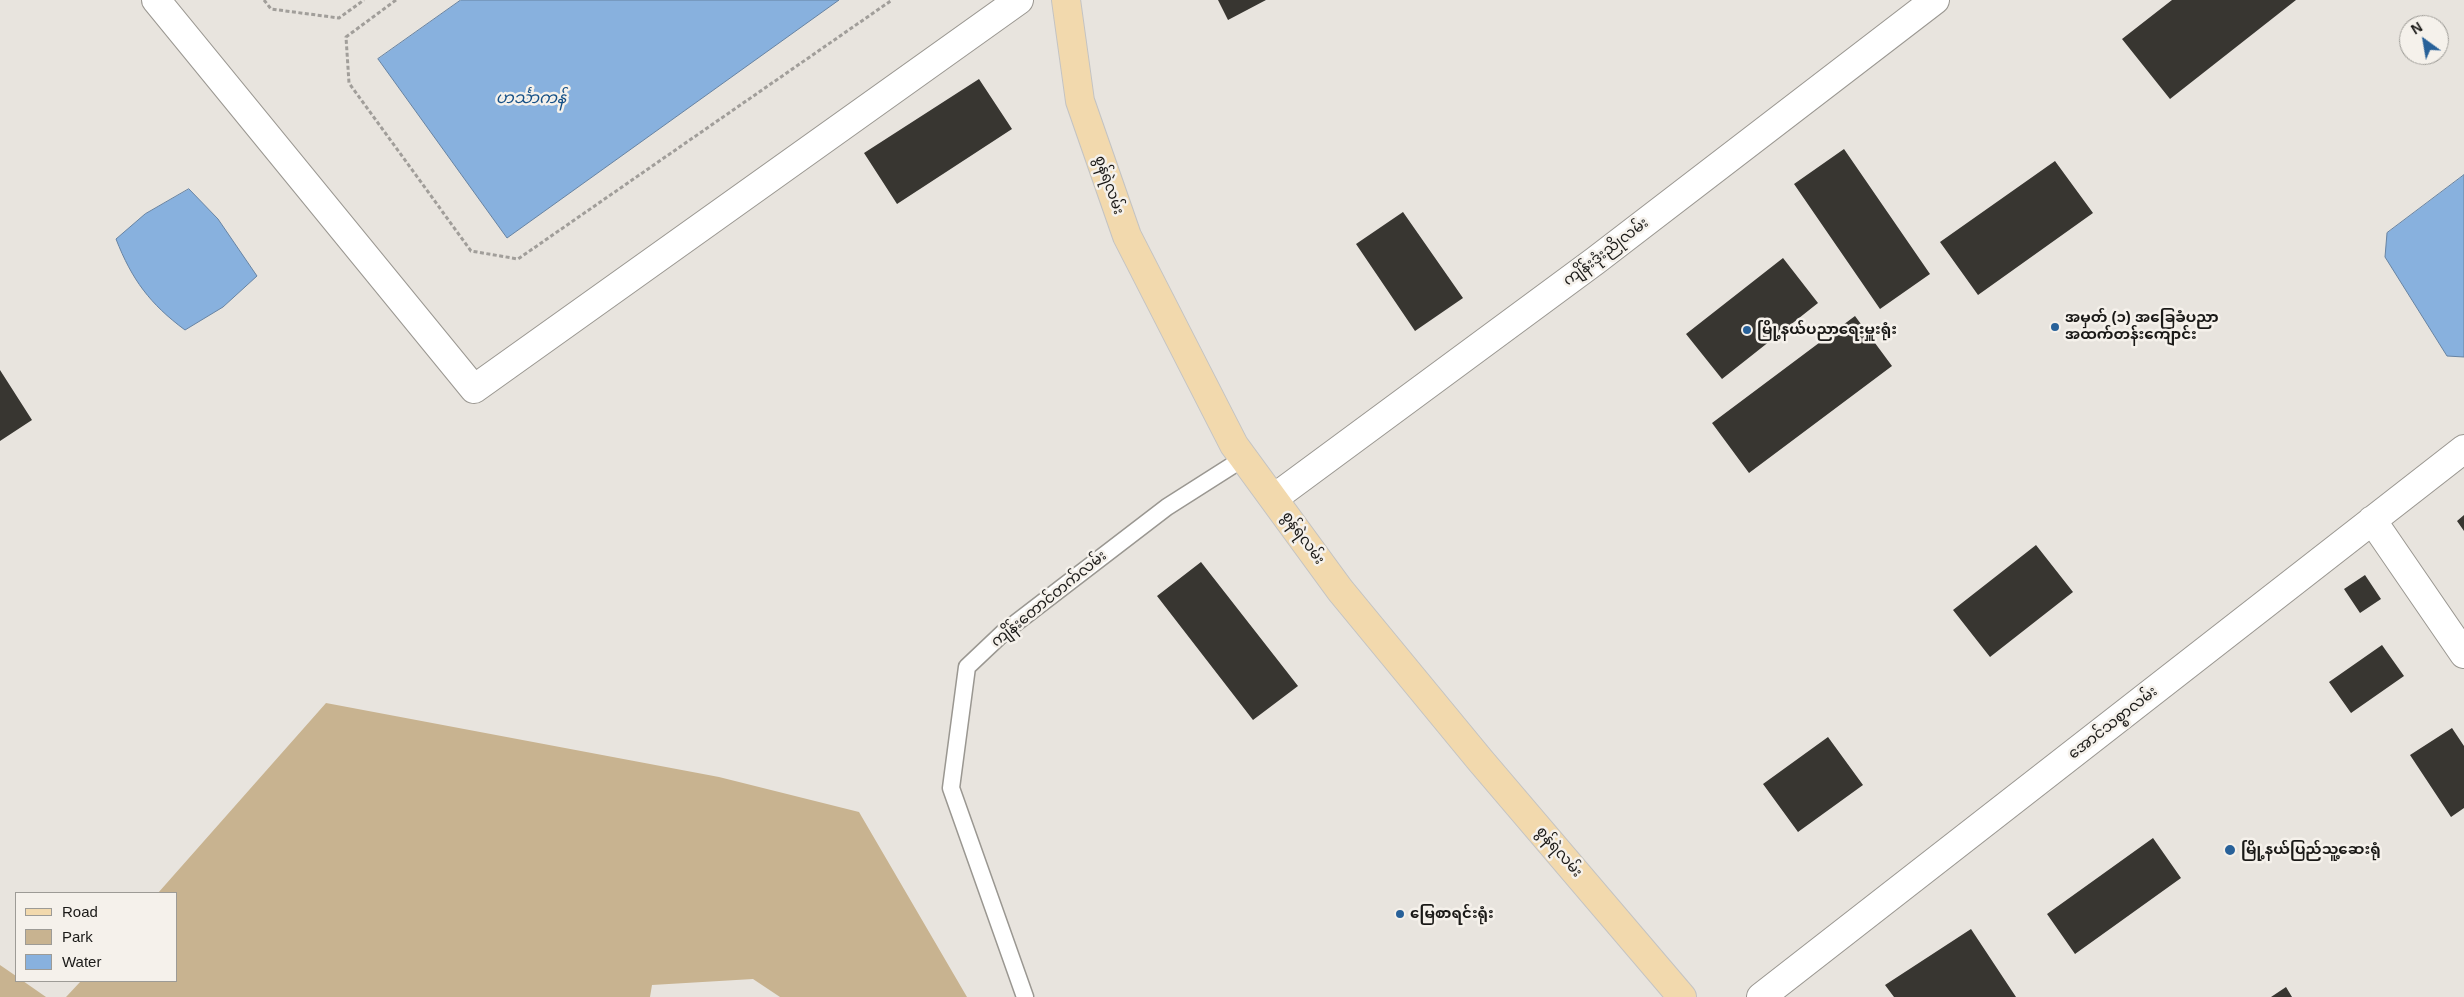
<!DOCTYPE html>
<meta charset="utf-8">
<style>
body{margin:0}
#map{position:relative;width:2464px;height:997px;overflow:hidden;background:#e8e4de;font-family:Helvetica,sans-serif}
canvas{display:block}
.legend{position:absolute;left:15px;top:892px;width:162px;height:90px;box-sizing:border-box;background:#f5f1eb;border:1px solid #9d9b96;margin:0;padding:6px 9px;list-style:none;font-size:15px;color:#1a1917}
.legend li{display:flex;align-items:center;gap:10px;height:25px}
.legend b{width:25px;border:1px solid #9d9b96}
.north{position:absolute;left:2399px;top:15px;width:50px;height:50px;box-sizing:border-box;background:#f5f1eb;border:1px solid #9d9b96;border-radius:50%;rotate:328deg;font-size:14px;font-weight:700;line-height:20px;text-align:center;color:#1a1917}
.north::after{content:'';display:block;margin:auto;width:18px;height:22px;background:#286199;clip-path:polygon(50% 0,100% 100%,50% 72%,0 100%)}
</style>
<div id="map">
<canvas width="2464" height="997"></canvas>
<ul class="legend">
<li><b style="height:6px;background:#f2d9ad"></b>Road</li>
<li><b style="height:14px;background:#c8b390"></b>Park</li>
<li><b style="height:14px;background:#88b1de"></b>Water</li>
</ul>
<div class="north">N</div>
</div>
<script>
const context = document.querySelector('canvas').getContext('2d');
context.lineJoin = 'round';
function paint(path, color) {
  context.fillStyle = color;
  context.fill(path, 'evenodd');
}
function stroke(path, color, width, dash) {
  context.strokeStyle = color;
  context.lineWidth = width;
  context.lineCap = dash ? 'butt' : 'round';
  context.setLineDash(dash || []);
  context.stroke(path);
}
function drawText(font, color, halo, rows, align = 'center') {
  context.font = font + ' Helvetica,"Noto Sans Myanmar",sans-serif';
  context.lineWidth = 5;
  context.setLineDash([]);
  context.textBaseline = 'middle';
  context.strokeStyle = halo;
  context.fillStyle = color;
  for (const [text, x, y, turn = 0] of rows) {
    context.save();
    context.translate(x, y);
    context.rotate((+turn || 0) * Math.PI / 180);
    context.textAlign = isNaN(turn) ? turn : align;
    if (halo) context.strokeText(text, 0, 0);
    context.fillText(text, 0, 0);
    context.restore();
  }
}
paint(new Path2D(`
 M326 703 719 777 859 812 967 997H780L753 979 652 985 650 997H66L81 981H176V893H158Z
 M0 965 16 976V981H23L46 997H0Z`), '#c8b390');
const water = new Path2D(`
 M461 0H839L507 238 378 59Z
 M2464 175V357L2447 356 2385 257 2387 233Z
 M189 189 218 219 257 276 223 307 185 330C150 304 132 280 116 239L145 214Z`);
paint(water, '#88b1de');
stroke(water, '#6783a2', 1);
paint(new Path2D(`
 M1218 0H1266L1228 20Z
 M2172 0H2296L2170 99 2122 39Z
 M979 79 1012 129 897 204 864 153Z
 M1844 149 1930 274 1880 309 1794 184Z
 M2055 161 2093 213 1978 295 1940 242Z
 M1403 212 1463 298 1415 331 1356 244Z
 M1783 258 1818 303 1722 379 1686 334Z
 M1855 316 1892 366 1749 473 1712 423Z
 M0 370 32 420 0 441Z
 M2464 515V531L2457 521Z
 M2036 545 2073 592 1990 657 1953 610Z
 M1201 562 1298 686 1253 720 1157 596Z
 M2365 575 2381 599 2360 613 2344 589Z
 M2382 645 2404 676 2351 713 2329 682Z
 M2452 728 2464 746V808L2451 817 2410 755Z
 M1828 737 1863 785 1798 832 1763 784Z
 M2153 838 2181 878 2075 954 2047 914Z
 M1971 929 2016 997H1894L1885 985Z
 M2286 987 2292 997H2271Z`), '#383631');
const lane = new Path2D(`
 M1025 997 951 788 967 667 1004 632 1167 507 1244 458`);
const street = new Path2D(`
 M156 0 474 389 1019 0
 M1274 498 1595 261 1935 0
 M2372 520 2464 654
 M1761 997 2464 449`);
const primary = new Path2D(`
 M1066 0 1080 101 1127 236 1234 445 1340 590 1480 760 1682 997`);
stroke(lane, '#9a9791', 19);
stroke(street, '#9a9791', 30);
stroke(primary, '#c3c3c3', 30);
stroke(new Path2D(`
 M264 0 271 9 339 18 364 0
 M396 0 346 37 349 83 471 251 518 259 892 0`), '#a19e9a', 3, [4, 2.5]);
stroke(lane, '#fff', 16);
stroke(street, '#fff', 28);
stroke(primary, '#f2d9ad', 28);
for (const [x, y, r, color] of [
 [2055,327,5,"#286199"],
 [1747,330,5,"#286199"],
 [2230,850,6,"#286199"],
 [1400,914,5,"#286199"]
]) {
  const dot = new Path2D();
  dot.arc(x, y, r, 0, 2 * Math.PI);
  context.fillStyle = color;
  context.fill(dot);
  stroke(dot, '#f5f1eb', 2);
}
drawText('15px', '#1a1917', '#f5f1eb', [
 ["စွန်ရဲလမ်း",1109,185,71],
 ["ကျိန်းဒုံးညိုလမ်း",1606,252,-37],
 ["စွန်ရဲလမ်း",1303,538,54],
 ["ကျိန်းတောင်တက်လမ်း",1049,599,-39],
 ["အောင်သစ္စာလမ်း",2113,723,-38],
 ["စွန်ရဲလမ်း",1559,852,49]
]);
drawText('bold 15px', '#1a1917', '#f5f1eb', [
 ["အမှတ် (၁) အခြေခံပညာ",2065,318],
 ["အထက်တန်းကျောင်း",2065,335],
 ["မြို့နယ်ပညာရေးမှူးရုံး",1757,330],
 ["မြို့နယ်ပြည်သူ့ဆေးရုံ",2241,850],
 ["မြေစာရင်းရုံး",1410,914]
], 'left');
drawText('italic 16px', '#155087', '#f5f1eb', [
 ["ဟင်္သာကန်",531,99]
]);
</script>
